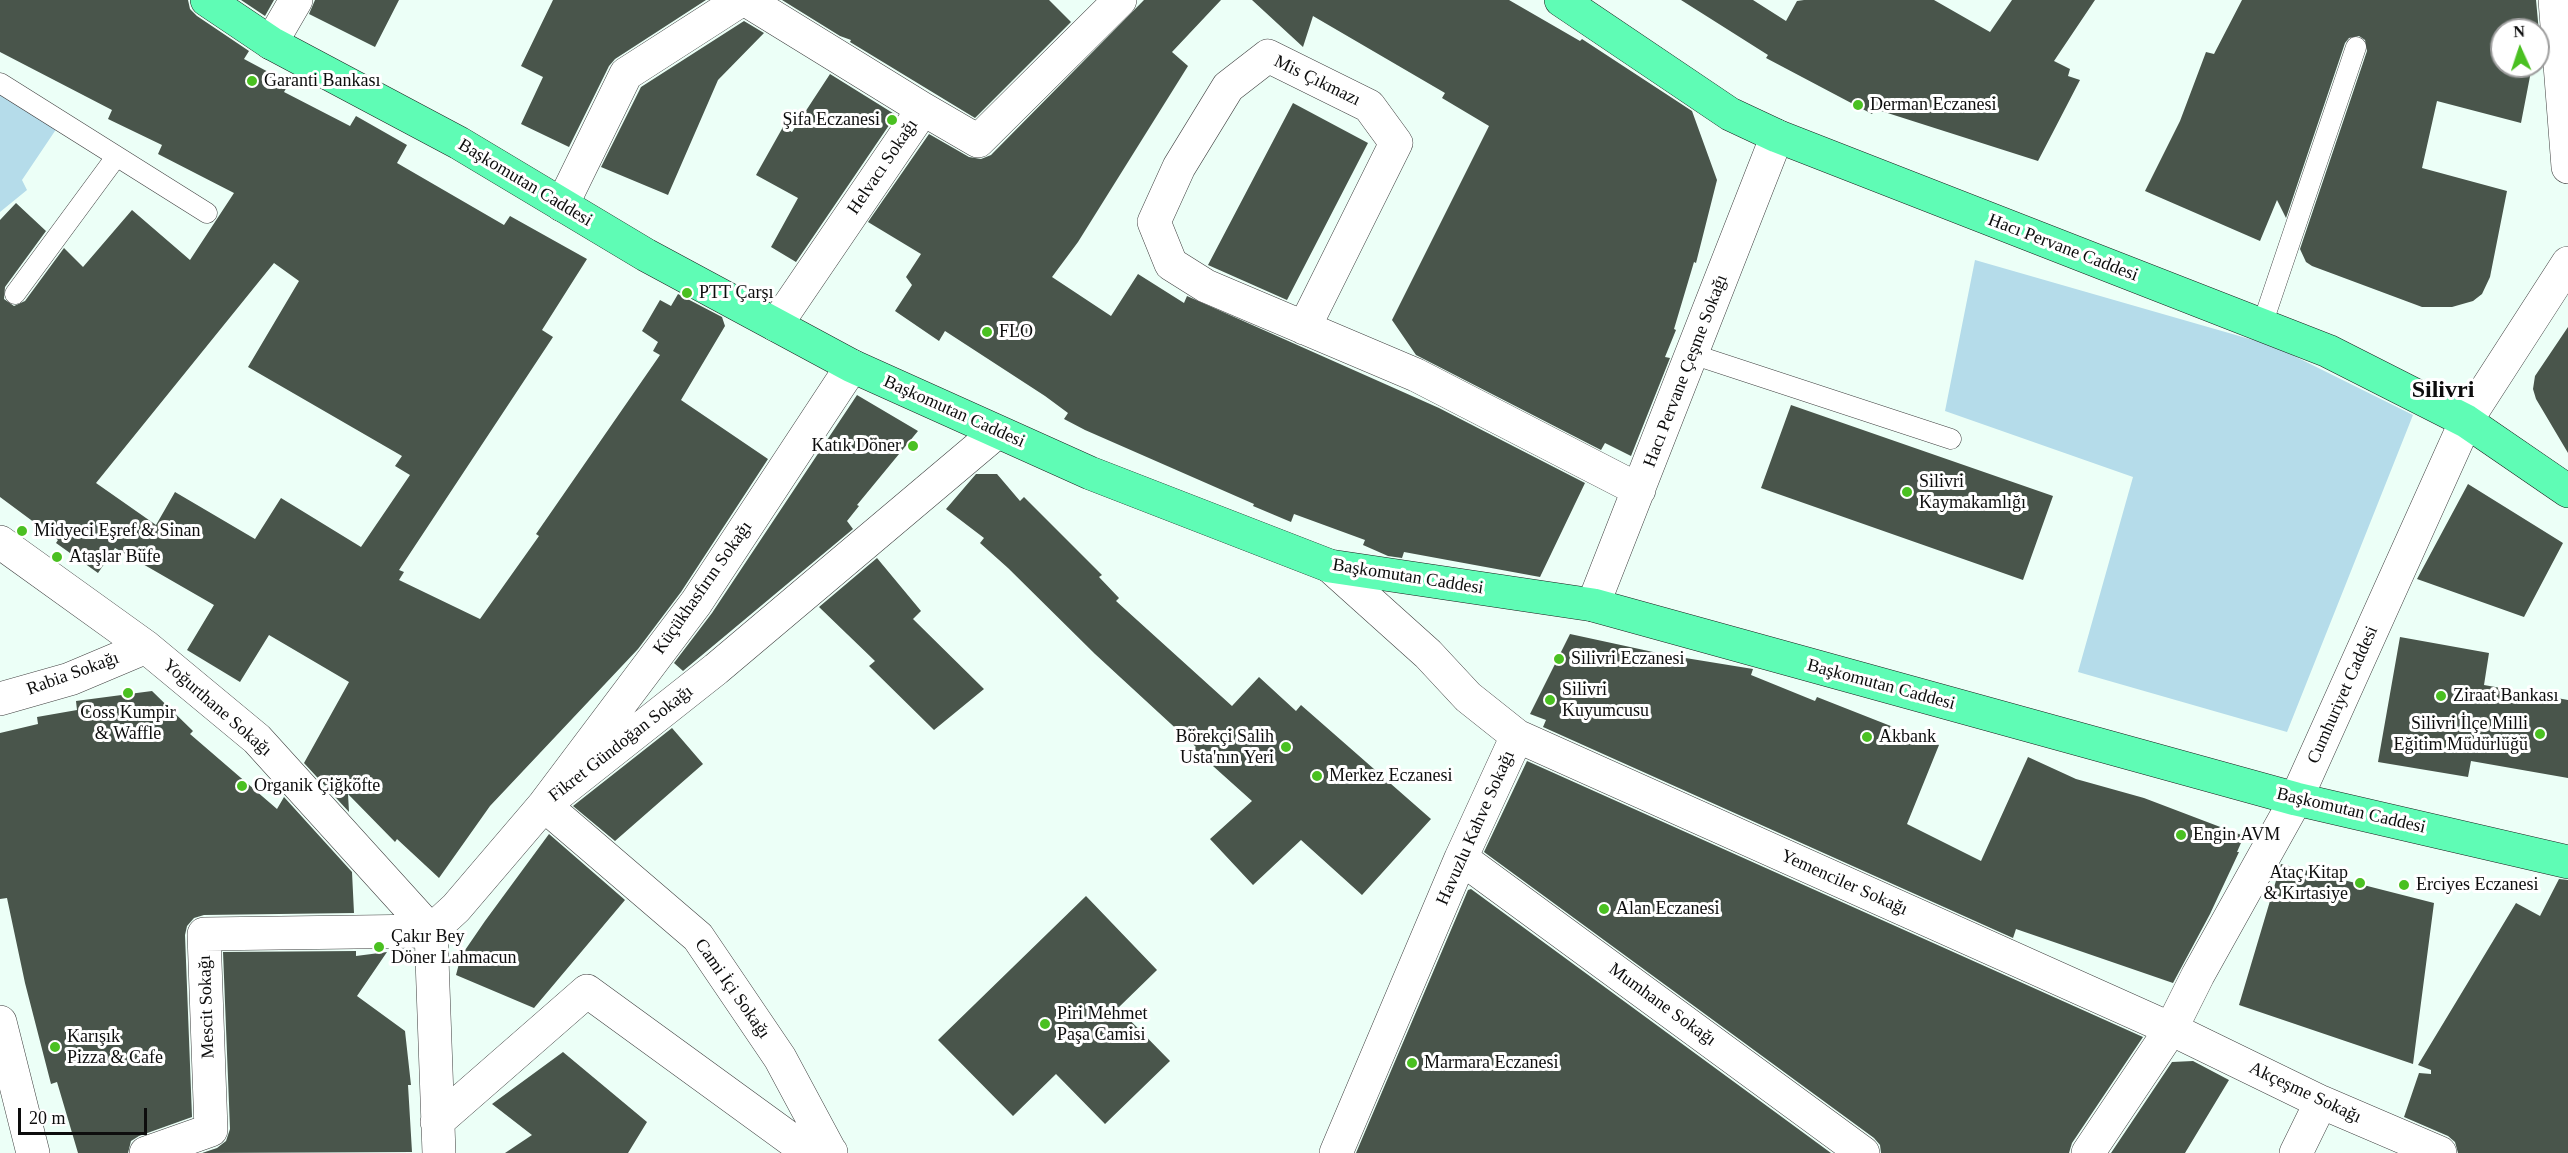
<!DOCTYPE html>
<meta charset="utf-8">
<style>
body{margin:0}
#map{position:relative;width:2568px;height:1153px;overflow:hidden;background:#ecfff7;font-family:Georgia,serif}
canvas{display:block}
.north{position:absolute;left:2490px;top:18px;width:60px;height:60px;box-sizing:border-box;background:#fff;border:2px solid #9e9e9e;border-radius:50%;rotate:357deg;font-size:16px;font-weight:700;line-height:24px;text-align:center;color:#0d0d0d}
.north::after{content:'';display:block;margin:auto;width:21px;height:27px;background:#4ac021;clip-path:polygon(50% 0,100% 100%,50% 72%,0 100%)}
.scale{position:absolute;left:18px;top:1108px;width:129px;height:27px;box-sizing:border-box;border:3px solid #0d0d0d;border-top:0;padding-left:8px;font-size:18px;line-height:21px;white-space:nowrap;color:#0d0d0d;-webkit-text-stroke:4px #fff;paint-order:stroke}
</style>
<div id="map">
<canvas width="2568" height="1153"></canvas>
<div class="north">N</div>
<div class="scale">20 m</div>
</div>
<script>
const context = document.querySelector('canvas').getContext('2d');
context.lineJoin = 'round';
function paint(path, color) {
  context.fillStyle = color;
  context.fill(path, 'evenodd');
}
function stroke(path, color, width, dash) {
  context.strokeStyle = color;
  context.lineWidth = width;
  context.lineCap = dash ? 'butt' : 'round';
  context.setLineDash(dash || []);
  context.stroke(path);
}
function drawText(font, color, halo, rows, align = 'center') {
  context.font = font + ' Georgia,serif';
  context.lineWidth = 6;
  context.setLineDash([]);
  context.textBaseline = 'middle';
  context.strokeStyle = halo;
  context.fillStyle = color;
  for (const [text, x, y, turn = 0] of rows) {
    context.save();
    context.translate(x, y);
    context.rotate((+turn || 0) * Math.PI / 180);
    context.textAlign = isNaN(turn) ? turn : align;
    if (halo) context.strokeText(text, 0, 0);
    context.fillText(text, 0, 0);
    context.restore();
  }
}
paint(new Path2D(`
 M0 91 59 125 22 180 27 190 0 212Z
 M1975 260 2274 346 2413 415 2287 732 2078 672 2133 477 1945 411Z`), '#b5dcea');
paint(new Path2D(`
 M0 0H188L190 9 197 16 249 51 244 59 289 83 284 92 350 126 356 116 407 145 397 163 504 225 510 216 587 259 542 330 553 337 399 570 404 572 399 580 480 619 539 536 536 534 660 355 653 351 658 342 642 331 660 300 671 306 678 294 722 317 725 326 681 400 768 459 681 592 638 649 490 806 439 878 397 839 395 842 348 794 349 812 304 763 349 682 269 635 240 682 187 650 214 605 115 548 98 573 56 543 58 540 0 497V220L16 203 46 231 5 287 4 299 14 306 25 301 64 248 83 267 132 210 190 260 234 193 158 154 162 145 108 119 112 110 0 52ZM274 263 299 281 248 367 402 456 395 466 410 475 361 547 281 498 255 539 175 492 156 525 96 483Z
 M241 0H274L265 16Z
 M315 0H399L375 47 309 14Z
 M553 0H706L615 59 609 66 569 147 521 124 543 77 521 66Z
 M782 0H1049L1071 22 975 118 850 42 851 40 840 36Z
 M1144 0H1221L1172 52 1188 66 1078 242 1052 277 1111 316 1138 274 1184 303 1187 296 1439 408 1585 483 1540 577 1404 552 1402 558 1388 556 1363 545 1365 540 1294 514 1291 522 1253 506 1254 504 1085 430 1064 419 1068 413 1045 396 945 331 939 341 895 311 912 285 906 277 921 254 868 222 929 134 969 157 981 159 991 155Z
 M1252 0H1509L1580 41 1582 39 1692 111 1717 180 1696 263 1694 262 1674 329 1676 330 1665 357 1670 358 1631 456 1605 443 1601 450 1416 355 1392 320 1489 126 1442 98 1445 93 1313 16 1303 47Z
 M1681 0H1753L1786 21 1797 1 1804 0H1934L1990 32 2012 0H2095L2054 61 2070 69 2068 76 2080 80 2038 161 1875 109 1872 114 1766 58 1768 55Z
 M2242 0H2536L2539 32 2538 36V30H2502V66H2532L2521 123 2437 101 2422 168 2507 191 2490 277 2482 294 2473 301 2452 307H2422L2312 266 2306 262 2300 249 2367 51 2365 40 2359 36 2349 38 2345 43 2286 218 2277 200 2260 241 2145 191 2180 121 2206 52 2214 54Z
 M744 21 764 33 718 80 668 195 601 167 641 87Z
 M830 74 896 115 796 262 771 247 798 198 756 175 783 127 792 132Z
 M1293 103 1368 143 1287 300 1208 265Z
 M2568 327V453L2536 399 2533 389 2535 376Z
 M857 395 918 431 857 505 859 506 847 521 853 529 683 671 674 663 712 613Z
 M1791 405 2053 496 2023 580 1761 488Z
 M976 474H997L1020 501 1024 497 1102 575 1099 577 1119 598 1116 601 1232 706 1259 677 1296 711 1301 705 1431 819 1362 895 1301 840 1253 885 1210 839 1252 801 1194 749 1196 747 1095 654 1008 568 980 543 984 538 946 509Z
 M2468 484 2563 543 2524 617 2417 579Z
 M877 558 921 611 913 619 984 689 934 730 869 666 875 661 819 607Z
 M1570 634 1667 655 1753 669 1751 675 1815 701 1817 697 1939 745 1907 824 1981 861 2028 757 2076 779 2144 798 2244 836 2237 852H2239L2210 914 2173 983 2016 929 2013 938 1543 727 1546 720 1530 714Z
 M2400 637 2489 653 2484 685 2568 700V778L2471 761 2468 777 2378 762Z
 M152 691 193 731 190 734 277 809 284 797 352 872 354 913 204 915 194 918 187 926 185 935 192 1117 139 1136 131 1141 128 1153H78L57 1082 51 1084 25 983 7 898 0 899V733L38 724 37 717 77 710 76 701Z
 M672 728 703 764 615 841 573 806Z
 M1527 761 2143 1037 2072 1143 2069 1153H1881L1880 1145 1874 1138 1484 852Z
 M549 834 625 900 534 1008 456 975 461 956 485 921Z
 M2281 864 2434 903 2413 1064 2239 1005Z
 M2559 879 2568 880V1153H2458L2455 1142 2448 1136 2404 1117 2419 1073 2431 1074V1070L2418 1065 2516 903 2540 916Z
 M1471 889 1831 1153H1356L1468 890Z
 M1086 896 1157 970 1118 1008 1170 1061 1105 1124 1056 1074 1013 1116 938 1040Z
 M356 951V956L387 952 357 996 405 1031 411 1085H408L412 1152 202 1153 217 1148 226 1141 230 1129 223 952Z
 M563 1052 647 1122 628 1153H505L532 1135 492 1104Z
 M2193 1061 2229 1080 2185 1153H2111L2172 1062Z`), '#49554b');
const service = new Path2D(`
 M0 83 207 213
 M15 294 116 157
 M2262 325 2356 47
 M1692 354 1951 439`);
const minor = new Path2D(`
 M746 0 923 109
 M2555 0 2568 167
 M271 43 296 0
 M562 205 626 74 741 0
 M776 325 923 109 978 141 1120 0
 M1304 328 1396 143 1369 106 1268 56 1228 87 1179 167 1154 222 1171 264 1206 286 1416 375 1639 490
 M0 542 146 647 257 739 431 931
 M1330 566 1428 654 1468 697 1517 736 1461 858 1336 1153
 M1593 605 1777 136
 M0 699 70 679 146 647
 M1517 736 2171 1029 2321 1102 2440 1153
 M1461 858 1863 1153
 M437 1122 587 991 800 1146 831 1152
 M146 1153 211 1130 204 934 431 931
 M439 1153 431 931 456 908 544 805 716 669 997 432
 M831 1153 780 1058 698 937 544 805 696 603 852 366
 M2296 1153 2321 1102`);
const tertiary = new Path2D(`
 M0 1022 33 1153
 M2088 1153 2171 1029 2198 975 2296 799 2466 421 2568 263`);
const primary = new Path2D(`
 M207 0 271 43 459 143 646 255 852 366 1090 473 1330 566 1593 605 2296 799 2568 862
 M1561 0 1730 114 1777 136 2328 351 2466 421 2568 491`);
stroke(service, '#404040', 21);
stroke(minor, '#404040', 34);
stroke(tertiary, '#404040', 34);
stroke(primary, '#1e1e1e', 34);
stroke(service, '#fff', 20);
stroke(minor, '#fff', 33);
stroke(tertiary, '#fff', 33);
stroke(primary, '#5ffcb5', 33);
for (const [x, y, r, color] of [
 [252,81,6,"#4ac021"],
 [1858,105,6,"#4ac021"],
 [892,120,6,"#4ac021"],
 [687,293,6,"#4ac021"],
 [987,332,6,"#4ac021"],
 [913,446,6,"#4ac021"],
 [1907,492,6,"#4ac021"],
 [22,531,6,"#4ac021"],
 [57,557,6,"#4ac021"],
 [1559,659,6,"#4ac021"],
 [128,693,6,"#4ac021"],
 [2441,696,6,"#4ac021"],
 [1550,700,6,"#4ac021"],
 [2540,734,6,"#4ac021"],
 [1867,737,6,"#4ac021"],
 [1286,747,6,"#4ac021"],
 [1317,776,6,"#4ac021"],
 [242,786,6,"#4ac021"],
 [2181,835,6,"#4ac021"],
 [2360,883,6,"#4ac021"],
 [2404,885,6,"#4ac021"],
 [1604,909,6,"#4ac021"],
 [379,947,6,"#4ac021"],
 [1045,1024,6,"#4ac021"],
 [55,1047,6,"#4ac021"],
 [1412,1063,6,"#4ac021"]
]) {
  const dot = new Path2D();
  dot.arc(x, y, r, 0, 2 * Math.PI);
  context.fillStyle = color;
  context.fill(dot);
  stroke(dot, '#fff', 2);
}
drawText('18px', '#0d0d0d', '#fff', [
 ["Garanti Bankası",264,81],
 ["Derman Eczanesi",1870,105],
 ["Şifa Eczanesi",880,120,"right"],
 ["PTT Çarşı",699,293],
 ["FLO",999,332],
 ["Katık Döner",901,446,"right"],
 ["Silivri",1919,482],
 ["Kaymakamlığı",1919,503],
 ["Midyeci Eşref & Sinan",34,531],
 ["Ataşlar Büfe",69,557],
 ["Silivri Eczanesi",1571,659],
 ["Silivri",1562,690],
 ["Kuyumcusu",1562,711],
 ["Ziraat Bankası",2453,696],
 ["Coss Kumpir",128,713,"center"],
 ["& Waffle",128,734,"center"],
 ["Silivri İlçe Milli",2528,724,"right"],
 ["Eğitim Müdürlüğü",2528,745,"right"],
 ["Börekçi Salih",1274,737,"right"],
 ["Usta'nın Yeri",1274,758,"right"],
 ["Akbank",1879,737],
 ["Merkez Eczanesi",1329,776],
 ["Organik Çiğköfte",254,786],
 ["Engin AVM",2193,835],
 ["Ataç Kitap",2348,873,"right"],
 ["& Kırtasiye",2348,894,"right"],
 ["Erciyes Eczanesi",2416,885],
 ["Alan Eczanesi",1616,909],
 ["Çakır Bey",391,937],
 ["Döner Lahmacun",391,958],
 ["Piri Mehmet",1057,1014],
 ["Paşa Camisi",1057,1035],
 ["Karışık",67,1037],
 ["Pizza & Cafe",67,1058],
 ["Marmara Eczanesi",1424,1063]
], 'left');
drawText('18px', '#0d0d0d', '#fff', [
 ["Mis Çıkmazı",1317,81,26],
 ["Helvacı Sokağı",883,167,-56],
 ["Başkomutan Caddesi",525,183,31],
 ["Hacı Pervane Caddesi",2063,248,21],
 ["Hacı Pervane Çeşme Sokağı",1686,371,-69],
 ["Başkomutan Caddesi",954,412,24],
 ["Başkomutan Caddesi",1408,577,9],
 ["Küçükhasfırın Sokağı",703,588,-55],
 ["Rabia Sokağı",73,674,-20],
 ["Başkomutan Caddesi",1881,685,15],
 ["Cumhuriyet Caddesi",2343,695,-66],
 ["Yoğurthane Sokağı",217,708,41],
 ["Fikret Gündoğan Sokağı",621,744,-38],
 ["Başkomutan Caddesi",2351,811,13],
 ["Havuzlu Kahve Sokağı",1476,828,-66],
 ["Yemenciler Sokağı",1844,883,24],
 ["Cami İçi Sokağı",732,989,55],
 ["Mumhane Sokağı",1662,1005,36],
 ["Mescit Sokağı",207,1007,-92],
 ["Akçeşme Sokağı",2305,1093,25]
]);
drawText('bold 24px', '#0d0d0d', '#fff', [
 ["Silivri",2443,391]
]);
</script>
